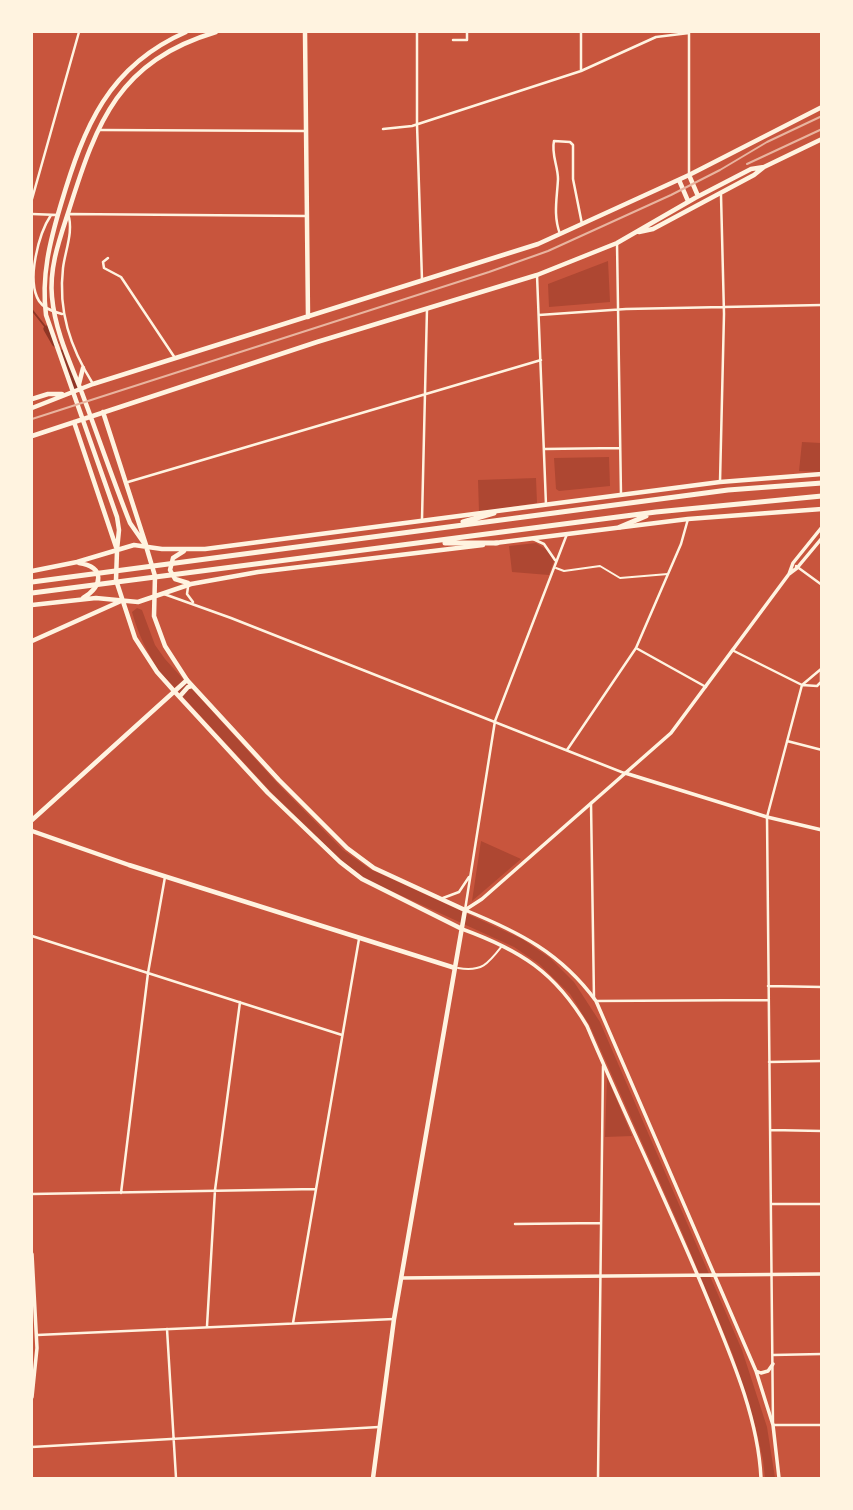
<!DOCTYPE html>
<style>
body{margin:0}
#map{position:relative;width:853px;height:1510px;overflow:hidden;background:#c8553d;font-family:"Work Sans",sans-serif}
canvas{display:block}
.frame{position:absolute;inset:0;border:33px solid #fff3e0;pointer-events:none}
</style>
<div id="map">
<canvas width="853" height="1510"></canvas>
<div class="frame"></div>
</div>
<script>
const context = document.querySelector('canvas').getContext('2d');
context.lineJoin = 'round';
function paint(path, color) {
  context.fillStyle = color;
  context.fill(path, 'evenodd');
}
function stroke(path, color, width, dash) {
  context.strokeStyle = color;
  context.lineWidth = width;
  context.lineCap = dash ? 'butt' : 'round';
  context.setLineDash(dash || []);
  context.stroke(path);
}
paint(new Path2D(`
 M608 261 610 302 549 307 548 284Z
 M802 442 821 443V472L799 471Z
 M609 457 610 486 559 491 556 489 554 458Z
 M536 478 537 503 479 512 478 480Z
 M536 543 547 550 554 561 549 575 512 572 509 546Z
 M137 608 142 610 155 645 165 659 278 784 343 850 370 869 522 939 550 958 574 982 600 1022 742 1350 767 1427 775 1478H765L763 1460 756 1429 733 1355 682 1232 590 1026 570 994 539 964 514 947 365 879 341 860 271 792 159 671C147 652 138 634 132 612Z
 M481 841 521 859 472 901Z
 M607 1077 632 1136 605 1137Z`), '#ae4732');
stroke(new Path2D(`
 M32 310 47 329`), '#8f3625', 2);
stroke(new Path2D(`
 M47 329 55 343
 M61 353 75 388`), '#8f3625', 7);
stroke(new Path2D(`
 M556 568 564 571 600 566 620 578 668 574
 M458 968C482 972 488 964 502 946`), '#fff3e0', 2);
stroke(new Path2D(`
 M417 32V124L422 280
 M453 40H467V32
 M581 70V32
 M383 129 412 126 581 71 656 37 689 33
 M100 130 306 131
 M689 175V32
 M32 199 79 32
 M32 214 58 215
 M51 215C39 233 26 280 39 301 44 309 54 312 62 314
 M560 234C553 215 557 199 558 179 558 166 551 154 554 141L570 142 573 145V179L582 224
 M617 243 621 495
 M108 258 103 262 104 268 121 277 175 358
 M537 275 546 505
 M539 315 626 309 822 305
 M93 384C70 347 58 311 63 268 65 251 74 231 68 214L307 216
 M544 449 620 448
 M128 482 541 360
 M720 482 724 314 721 195
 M422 519 427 309
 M533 539 544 544 555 560
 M796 566 822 585
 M188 587 187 594 193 602
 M164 594 231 618 624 773
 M636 648 706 687
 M732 650 802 685 817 686 821 682V669
 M802 685 767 817 773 1425H822
 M802 685 821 669
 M787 741 822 750
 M567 750 636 648 681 544 688 519
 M591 803 594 999
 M443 898 459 892 469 877
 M465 910 495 721 567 534
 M32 936 342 1035
 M768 986 822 987
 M596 1001 768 1000
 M769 1062 822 1061
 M771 1130 822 1131
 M121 1193 148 973 165 877
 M32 1194 316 1189
 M772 1204H822
 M515 1224 601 1223
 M293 1323 359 939
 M207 1326 215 1190 240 1002
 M167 1329 176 1478
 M37 1335 394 1319
 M773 1355 822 1354
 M32 1447 379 1427
 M598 1478 603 1066`), '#fff3e0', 2.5);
stroke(new Path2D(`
 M789 574 793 563 822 527
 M625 773 767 817 822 830
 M465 910C519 932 561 953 596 1001L756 1371 773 1425 779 1478
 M465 910 482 899 671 733 789 574 797 568 822 538
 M462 929C520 950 555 972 587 1026 626 1118 670 1208 708 1300 731 1356 758 1417 761 1478
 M32 1254 37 1348 32 1397
 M401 1278 822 1274
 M756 1371 761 1373 768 1371 773 1364`), '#fff3e0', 3.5);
stroke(new Path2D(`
 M305 32 308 317
 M689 175 698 196
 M679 180 688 201
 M639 232 653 229 754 175 764 167 822 139
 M79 384 83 368
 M32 399 48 394H62
 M32 408 93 384 538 244 689 175 822 107
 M103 412 146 545
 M74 422 116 547
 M32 436 317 342 537 275 617 243 695 198 751 169 764 167
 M146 546 130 523C113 480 98 436 82 393 70 362 55 331 52 297 49 267 60 238 69 210 97 121 119 61 216 32
 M117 550 119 530 117 517 46 315C41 276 50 241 61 204 84 127 108 66 186 32
 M32 641 121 601
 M32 820 187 680
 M32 831 129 865 455 968`), '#fff3e0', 4.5);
stroke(new Path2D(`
 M495 543 688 519 822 509
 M146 546 155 576 154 616 165 646 187 680 279 780 347 848 374 868 465 910 394 1319 373 1478
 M117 551 116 580 135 638 157 672 174 691 268 793 340 862 362 879 462 929
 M184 551 173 558 170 570 175 579 188 583
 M79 563C105 567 103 586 83 598
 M32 571 77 562 134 545 162 549H205L720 482 822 474
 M32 605 96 598 138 602 191 584 258 572 483 545
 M180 696 188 687 192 686`), '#fff3e0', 4.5);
stroke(new Path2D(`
 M463 522 494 513
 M620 527 646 516
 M445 543H497
 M32 582 728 490 822 483
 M32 593 656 512 822 496`), '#fff3e0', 5);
stroke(new Path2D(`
 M747 164 822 129
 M32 419 489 272 548 251 671 195 720 170 767 142 822 116`), '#e9b49f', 2);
</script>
